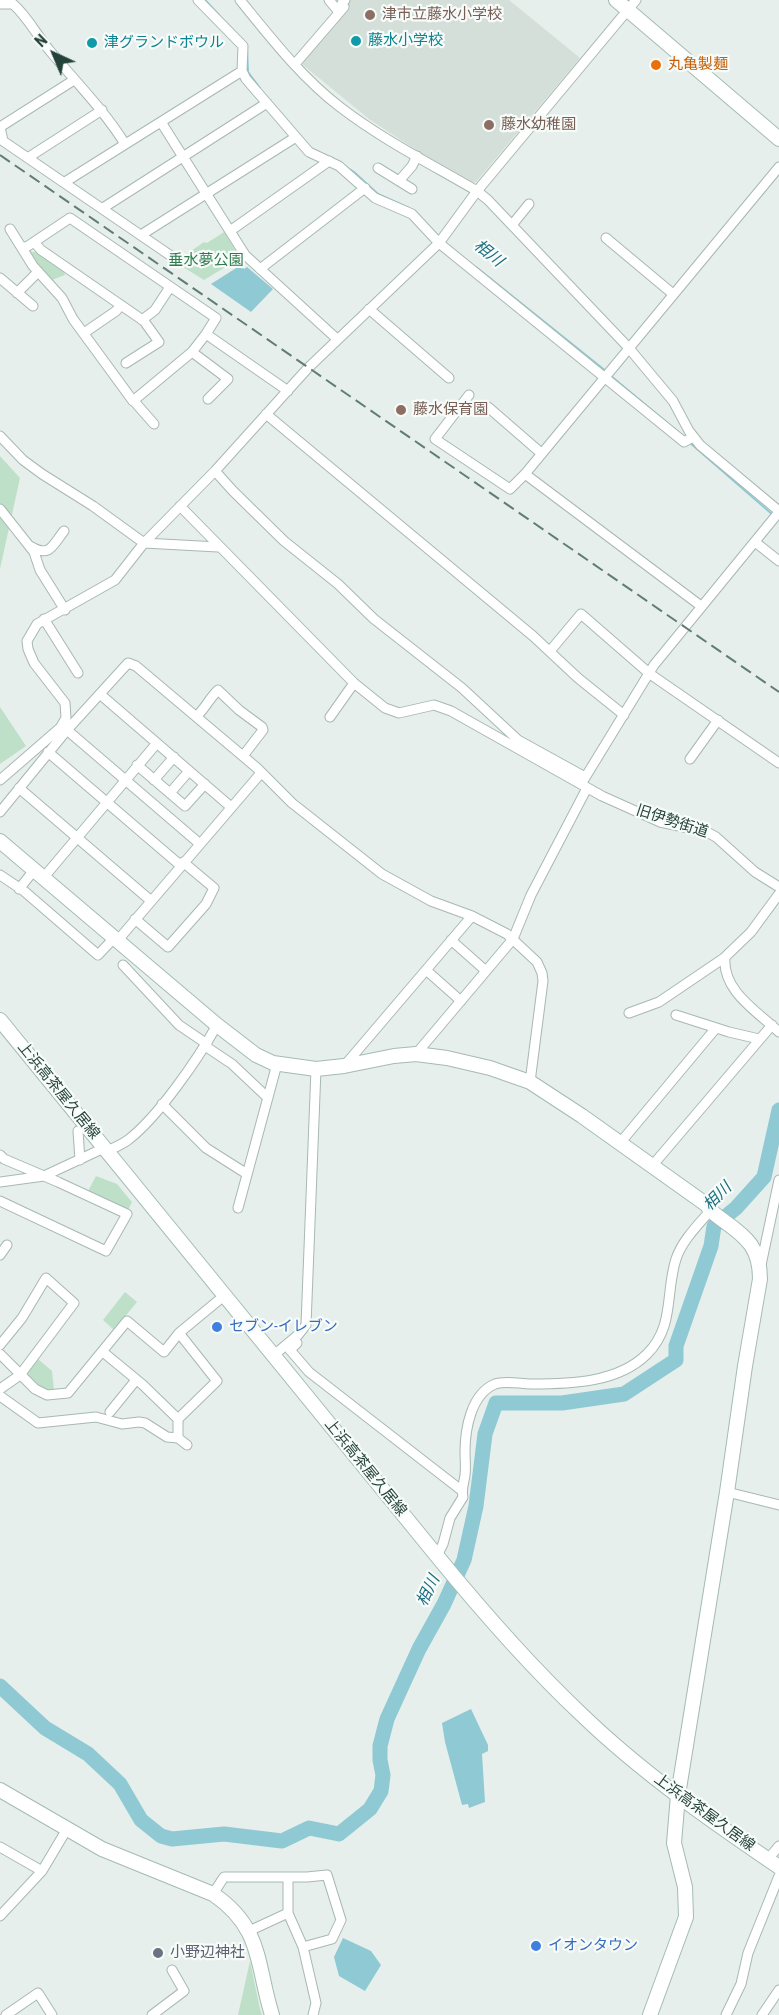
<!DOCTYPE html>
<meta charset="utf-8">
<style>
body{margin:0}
#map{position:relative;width:779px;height:2015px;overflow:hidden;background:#e6efeb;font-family:"Roboto Condensed",sans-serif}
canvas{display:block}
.north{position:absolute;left:24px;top:24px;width:60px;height:60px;-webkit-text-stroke:4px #f7fbf9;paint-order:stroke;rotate:316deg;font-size:16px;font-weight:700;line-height:24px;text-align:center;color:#24423a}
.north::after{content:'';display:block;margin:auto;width:21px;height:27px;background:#24423a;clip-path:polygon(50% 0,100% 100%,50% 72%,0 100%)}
</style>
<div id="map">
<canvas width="779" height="2015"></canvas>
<div class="north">N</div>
</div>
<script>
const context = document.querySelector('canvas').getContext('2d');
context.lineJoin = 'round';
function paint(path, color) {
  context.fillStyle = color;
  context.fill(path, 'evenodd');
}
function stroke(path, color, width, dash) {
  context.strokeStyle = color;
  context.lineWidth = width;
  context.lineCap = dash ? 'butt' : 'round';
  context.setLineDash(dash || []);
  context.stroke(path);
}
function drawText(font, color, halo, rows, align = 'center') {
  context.font = font + ' "Roboto Condensed","Noto Sans JP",sans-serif';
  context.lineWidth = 4.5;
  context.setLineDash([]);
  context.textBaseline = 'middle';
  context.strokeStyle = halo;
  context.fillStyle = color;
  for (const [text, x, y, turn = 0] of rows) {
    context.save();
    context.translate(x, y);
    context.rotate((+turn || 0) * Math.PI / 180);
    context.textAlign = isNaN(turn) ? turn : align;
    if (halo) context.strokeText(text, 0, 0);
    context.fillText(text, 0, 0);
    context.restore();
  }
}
paint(new Path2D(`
 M348 0H509L580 58 476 182 471 183 431 160 369 119 303 65V62L350 8 346 3Z`), '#d4dfda');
paint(new Path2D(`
 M224 232 238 255 235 258 237 260 204 280 175 262 204 242 207 243Z
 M29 250 32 252H38L48 261 64 272 65 275 52 280 35 264Z
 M0 456 20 478 0 569Z
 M0 707 26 746 0 764Z
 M96 1176 117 1184 132 1202 128 1210 88 1191Z
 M125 1292 137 1302 114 1330 103 1320Z
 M38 1359 52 1371 54 1390 44 1389 29 1377 28 1371Z
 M250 1961 260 2009 262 2015H238Z`), '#bfe0c8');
paint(new Path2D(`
 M241 265 244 269 247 267 273 289 251 312 211 284Z
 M471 1709 488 1745V1751L482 1754 485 1802 469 1808 468 1804 462 1805 445 1742 442 1723Z
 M343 1938 371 1951 381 1965 365 1991 339 1976 334 1957Z`), '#8ec9d4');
stroke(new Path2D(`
 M205 0 219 15
 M247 49 248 72 260 88
 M331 157 354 172 378 194 409 208
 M476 267 607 372
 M611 376 683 436
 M689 442 773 515`), '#8ec9d4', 2);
stroke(new Path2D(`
 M0 1686 45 1728 88 1754 120 1784 141 1820 161 1836 172 1839 224 1834 282 1841 309 1828 339 1834 370 1809 381 1791 383 1775 380 1760V1746L387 1719 419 1649 444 1604 464 1560 476 1506 485 1434 496 1403H562L624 1394 676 1360V1346L711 1246 714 1226 736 1208 764 1177 779 1110`), '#8ec9d4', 15);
const street = new Path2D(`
 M198 0 243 46 242 71 246 79 309 152 339 166 375 198 412 214 439 243 684 442 693 437
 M240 0C271 38 301 77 340 107 383 140 431 164 477 191L488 200 628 347 673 401 689 431 700 445 779 511
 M329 0 339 12
 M0 4H13C28 17 37 36 50 51 76 82 104 110 125 144
 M295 64 344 7 342 3 345 0
 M74 80 0 127 3 141 177 260
 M161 122 245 255 337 339
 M29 157 102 110
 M378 168 412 189
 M399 181 412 166 417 156
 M65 182 242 71
 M103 208 267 103
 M512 225 529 204
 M10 229 33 266 62 298 73 319 133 401 192 352 206 334 288 391
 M230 231 329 161
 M141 235 296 137
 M606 238 673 294
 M34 242 41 250 144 321 159 342 126 363
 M22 248 28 246 70 218 216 318 206 334
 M260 269 365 188
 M0 278 33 306
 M17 293 38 272
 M369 309 449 378
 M142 320 155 310 170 287
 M84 333 116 311 121 305
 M192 352 228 379 208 399
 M469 395 435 439 510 489 525 474 779 167
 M133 400 154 424
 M488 407 541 453
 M266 414 533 636 578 678 624 715
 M0 436 23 460 42 474 93 506 144 543 218 547
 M215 471 233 491 284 541 338 584 374 619 462 688 518 740 585 777
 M525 474 701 606
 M180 506 354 683 385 708 399 713 434 705 451 711 602 796 660 822 707 832 716 837 755 872 779 887
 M0 509 34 552 40 570 65 610
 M755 542 779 561
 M30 546C50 558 52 546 64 531
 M44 619 78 673
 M550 651 581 614 650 674 779 763
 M101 695 231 807
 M197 716C206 707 209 699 218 690L239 710 262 727 263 730 243 756
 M330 717 354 683
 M62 729 67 730 200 844
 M48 752 180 865
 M690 759 718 720
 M137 765 185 806 205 784
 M0 780 60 728 66 718 65 703 34 663 28 649 27 641 37 624 115 580 144 543 215 471 308 368 439 243 477 191 636 0
 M154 780 174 757
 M583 781 654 665 779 512
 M19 788 150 900
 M170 793 189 771
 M0 812 67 730 128 663 136 666 257 768 292 803 382 874 431 901 472 916 507 934 537 962 542 973 543 981 530 1082
 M0 875 24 891 98 955 115 937
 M44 877 157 743
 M19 889 35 869
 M135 919 168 947 206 904 214 888 183 862
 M118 940 261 773
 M451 940 486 971
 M725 957C722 991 757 1011 779 1032
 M123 965 179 1025 207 1044
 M426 970 461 1001
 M629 1013 659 1002 724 958 751 932 779 894
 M676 1015 729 1032 759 1039
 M205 1046 232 1064 268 1098
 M416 1054 513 939 531 895 587 788
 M345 1065 472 916
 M162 1104 206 1148 247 1174
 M78 1131 80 1160
 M620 1143 716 1028
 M107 1151C114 1148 121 1145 128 1140 158 1117 198 1059 217 1025
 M0 1155 4 1159 58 1182 127 1214 106 1251 0 1201
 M652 1166 772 1025
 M0 1182 44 1176 104 1148
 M238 1208 277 1064
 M0 1255 7 1245
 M761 1265 779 1180
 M297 1343 290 1350 309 1372 461 1490
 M0 1345 22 1318 46 1278 74 1303 20 1375 0 1389
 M103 1352 143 1385 178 1419V1438
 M0 1354 35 1389 47 1395 68 1393 127 1321 164 1352 179 1333 225 1295
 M274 1355 298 1335 306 1325 316 1069
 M0 1396 38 1423 96 1417 122 1424 139 1422 145 1423 167 1437 178 1438 187 1445
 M110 1412 136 1380
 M178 1419 217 1381 179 1333
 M727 1492 779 1505
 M437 1556 443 1544 450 1518 463 1497C461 1489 464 1483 465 1475 466 1467 465 1459 465 1452 465 1429 471 1394 495 1384 506 1380 520 1384 531 1384 570 1384 618 1383 647 1354 675 1326 665 1293 676 1259 682 1241 697 1226 710 1211
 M0 1847 42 1871
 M768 1859 779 1846
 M288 1877V1913L303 1947
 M213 1894 224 1877H307L327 1875 341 1920 332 1939 303 1947 316 2003 313 2015
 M0 1916 42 1871 67 1829
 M249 1931 288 1913
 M6 2015 38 1993 52 2015
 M152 2015 184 1991 172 1970
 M726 2015 741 1984 748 1953 779 1876
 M762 2015 779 1990`);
const secondary = new Path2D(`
 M616 0 779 139
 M0 841 217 1025 256 1055 273 1063 316 1069 344 1066 394 1056 416 1054 447 1058 490 1068 530 1082 582 1116 707 1205C711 1213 718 1216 724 1221 748 1238 760 1249 760 1279L745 1366 727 1492 678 1795 674 1843 685 1887 686 1917 650 2015
 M0 1020 437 1556C482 1611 529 1665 581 1714 641 1772 710 1820 779 1867
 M0 1790 102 1849 213 1894C263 1928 256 1964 272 2015`);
stroke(street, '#a8b8b2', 11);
stroke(secondary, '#a4bbb3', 16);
stroke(street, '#fff', 9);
stroke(secondary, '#fff', 14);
stroke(new Path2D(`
 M0 155 779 692`), '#5f7d75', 2, [12, 6]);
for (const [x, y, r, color] of [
 [370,15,6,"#8d6e63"],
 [356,41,6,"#0f9aa8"],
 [92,43,6,"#0f9aa8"],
 [656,65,6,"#e8710a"],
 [489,125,6,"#8d6e63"],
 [401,410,6,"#8d6e63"],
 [217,1327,6,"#3f7fe0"],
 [536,1946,6,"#3f7fe0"],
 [158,1953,6,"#6b7280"]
]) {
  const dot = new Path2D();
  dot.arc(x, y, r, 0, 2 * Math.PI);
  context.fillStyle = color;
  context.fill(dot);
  stroke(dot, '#f7fbf9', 2);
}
drawText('15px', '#785e54', '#f7fbf9', [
 ["津市立藤水小学校",382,15],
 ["藤水幼稚園",501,125],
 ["藤水保育園",413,410]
], 'left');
drawText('15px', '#0d838f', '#f7fbf9', [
 ["藤水小学校",368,41],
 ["津グランドボウル",104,43]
], 'left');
drawText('15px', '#c56008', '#f7fbf9', [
 ["丸亀製麺",668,65]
], 'left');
drawText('15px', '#2d7a4b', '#f7fbf9', [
 ["垂水夢公園",206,261]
]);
drawText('15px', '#24423a', '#f7fbf9', [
 ["旧伊勢街道",672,822,18],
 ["上浜高茶屋久居線",58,1091,51],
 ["上浜高茶屋久居線",365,1468,51],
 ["上浜高茶屋久居線",704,1813,36]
]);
drawText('15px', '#366cbe', '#f7fbf9', [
 ["セブン-イレブン",229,1327],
 ["イオンタウン",548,1946]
], 'left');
drawText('15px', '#5b616d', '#f7fbf9', [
 ["小野辺神社",170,1953]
], 'left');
drawText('italic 16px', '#1c6f80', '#f7fbf9', [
 ["相川",488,254,39],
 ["相川",718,1197,-45],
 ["相川",429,1591,-64]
]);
</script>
